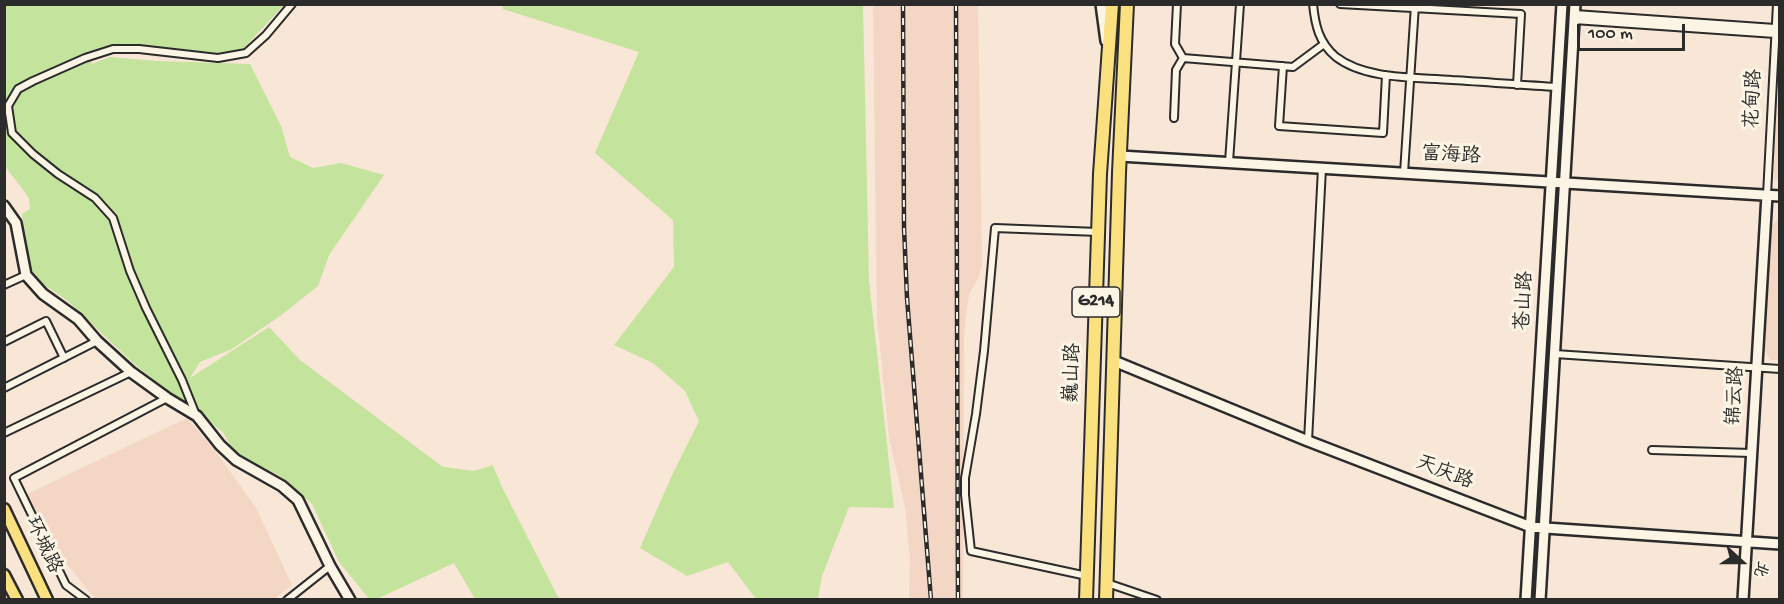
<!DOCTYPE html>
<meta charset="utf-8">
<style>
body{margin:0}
#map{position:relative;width:1784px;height:604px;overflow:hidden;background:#f8e7d6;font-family:"Gochi Hand","LXGW WenKai TC",sans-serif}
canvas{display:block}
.frame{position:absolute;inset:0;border:6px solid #2b2b2b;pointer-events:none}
.north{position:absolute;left:1712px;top:532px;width:60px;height:60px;-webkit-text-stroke:4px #fcf5e5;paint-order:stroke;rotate:111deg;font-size:16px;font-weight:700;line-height:24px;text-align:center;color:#2b2b2b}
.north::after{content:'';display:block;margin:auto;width:21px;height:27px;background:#2b2b2b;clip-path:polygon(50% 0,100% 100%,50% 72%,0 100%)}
.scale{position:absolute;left:1577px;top:24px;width:108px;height:27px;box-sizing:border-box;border:3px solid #2b2b2b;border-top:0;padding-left:8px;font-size:18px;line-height:21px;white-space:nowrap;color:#2b2b2b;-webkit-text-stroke:4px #fcf5e5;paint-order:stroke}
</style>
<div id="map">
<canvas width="1784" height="604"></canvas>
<div class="frame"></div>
<div class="north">北</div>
<div class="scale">100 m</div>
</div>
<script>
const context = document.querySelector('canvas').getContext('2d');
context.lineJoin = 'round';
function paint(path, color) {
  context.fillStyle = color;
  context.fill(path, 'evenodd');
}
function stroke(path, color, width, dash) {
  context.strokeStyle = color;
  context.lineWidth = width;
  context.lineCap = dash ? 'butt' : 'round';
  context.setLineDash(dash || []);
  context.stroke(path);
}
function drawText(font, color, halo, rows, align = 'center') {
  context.font = font + ' "Gochi Hand","LXGW WenKai TC",sans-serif';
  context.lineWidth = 6;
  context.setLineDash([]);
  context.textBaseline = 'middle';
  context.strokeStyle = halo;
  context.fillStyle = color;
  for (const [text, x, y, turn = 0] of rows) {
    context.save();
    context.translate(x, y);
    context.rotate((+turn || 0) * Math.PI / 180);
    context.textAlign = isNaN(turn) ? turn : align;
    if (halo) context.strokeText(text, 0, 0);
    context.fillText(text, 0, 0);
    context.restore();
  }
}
paint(new Path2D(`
 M873 5H978L982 264 979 277 969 294 964 333 963 599H909L910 559 905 507 889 438 877 317Z
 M1776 101H1780L1779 181 1774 179Z
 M1779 218V360H1770L1765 351 1772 225Z
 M187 418 219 456 256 508 292 585 274 599H95L58 553 25 495Z`), '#f3d6c4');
paint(new Path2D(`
 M5 5H284L243 49 220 54 123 45 89 53 92 64 110 57 157 61 250 64 281 126 290 157 313 168 341 163 384 175 329 255 318 286 280 316 232 349 200 362 190 378 269 327 300 360 443 467 474 471 493 465 501 485 559 599H475L454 563 377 599H369L339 562 312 504 280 476 234 453 223 432 187 406 133 363 69 302 42 283 32 270 22 214 30 209 29 198 5 166Z
 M502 5H863L869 281 894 508 849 507 822 576 818 598 826 599H756L728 562 687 576 640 548 673 473 699 421 685 391 653 363 614 345 674 267 673 220 595 153 639 52 503 9Z`), '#c4e39c');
const street = new Path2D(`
 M1177 4 1175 44 1183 58
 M1313 4C1315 25 1319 43 1336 57 1366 80 1416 77 1452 80 1487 82 1522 85 1557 87
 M1340 4 1521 14 1517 85
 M1575 14 1775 28
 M1574 20 1775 34
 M1183 58 1293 67 1324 44
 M1283 66 1279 126 1383 133 1386 75
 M1174 118 1176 70 1183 58
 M1229 162 1240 4
 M1404 173 1415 5
 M1767 195 1777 4
 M4 285 26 275
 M4 342 46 321 64 358
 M1555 354 1780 369
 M4 388 97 341
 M196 415 182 380 146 308 130 271 113 218 95 198 58 174 33 154 12 133 8 106 18 89 33 81 85 58 113 49H139L218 58 246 53 266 35 292 4
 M4 433 131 372
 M1308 441 1322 168
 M1652 450 1751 453
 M1087 576 971 551 965 495V478L976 414 984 351 995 228 1098 232
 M1107 583 1157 600
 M86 600 66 585 14 478 167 398
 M287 600 330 566`);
const secondary = new Path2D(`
 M1101 4 1106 41
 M1120 156 1780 196
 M4 206 16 223 26 275 43 294 78 319 97 341 131 372 167 398 197 416 220 445 236 460 282 486 298 500 330 566 350 600
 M1114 361 1308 441 1531 527 1780 544
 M1526 600 1562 4
 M1540 600 1575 4
 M1743 600 1767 195`);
const primary = new Path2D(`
 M4 509 47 600
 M4 575 17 600`);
const highway = new Path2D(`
 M1086 600 1100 174 1112 4
 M1106 600 1119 173 1127 4`);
stroke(street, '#2b2b2b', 10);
stroke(secondary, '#2b2b2b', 14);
stroke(primary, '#2b2b2b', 15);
stroke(highway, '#2b2b2b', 16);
stroke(street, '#fcf5e5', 6);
stroke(secondary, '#fcf5e5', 9);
stroke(primary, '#fbe080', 10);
stroke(highway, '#fbe080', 12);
const rail = new Path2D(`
 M903 4 904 227 907 298 931 600
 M956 4 958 600`);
stroke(rail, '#2b2b2b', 4.5);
stroke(rail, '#fcf5e5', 2, [7]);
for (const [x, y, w] of [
 [1096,302,48]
]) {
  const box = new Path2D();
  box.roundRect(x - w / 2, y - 15, w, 30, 4.5);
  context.fillStyle = '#fcf5e5';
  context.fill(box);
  stroke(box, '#2b2b2b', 1.5);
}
drawText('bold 18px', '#2b2b2b', null, [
 ["G214",1096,302]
]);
drawText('20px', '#2b2b2b', '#fcf5e5', [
 ["花甸路",1755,99,-87],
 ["富海路",1451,157,3],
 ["苍山路",1526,301,-87],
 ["巍山路",1074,373,-88],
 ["锦云路",1737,396,-87],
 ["天庆路",1444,474,21],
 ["环城路",42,546,65]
]);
</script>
